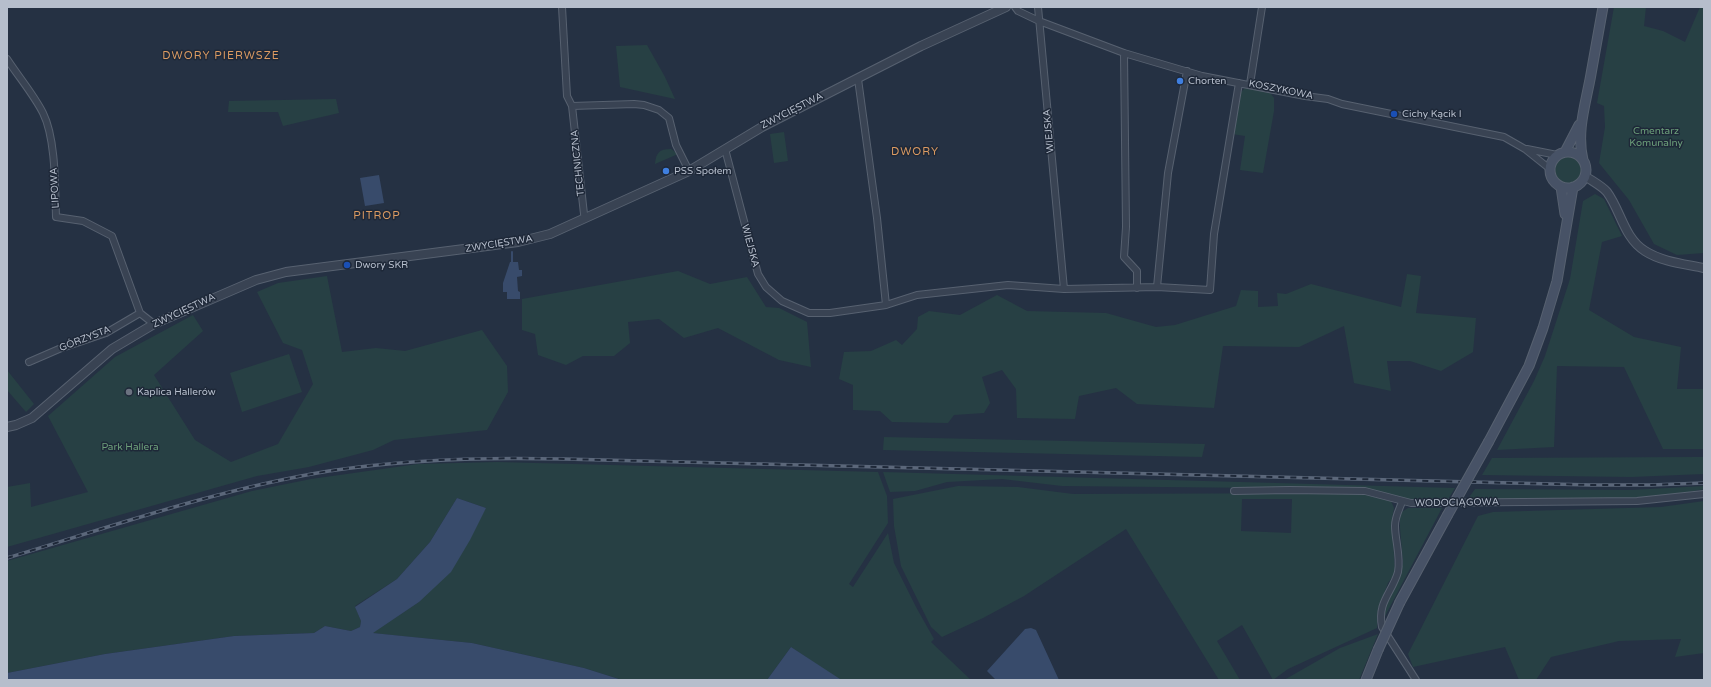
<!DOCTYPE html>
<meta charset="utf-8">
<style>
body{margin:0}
#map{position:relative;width:1711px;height:687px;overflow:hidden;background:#253143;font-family:"Varela Round",sans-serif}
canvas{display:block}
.frame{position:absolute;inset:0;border:8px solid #b6becc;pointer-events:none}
</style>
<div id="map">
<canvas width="1711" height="687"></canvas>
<div class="frame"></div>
</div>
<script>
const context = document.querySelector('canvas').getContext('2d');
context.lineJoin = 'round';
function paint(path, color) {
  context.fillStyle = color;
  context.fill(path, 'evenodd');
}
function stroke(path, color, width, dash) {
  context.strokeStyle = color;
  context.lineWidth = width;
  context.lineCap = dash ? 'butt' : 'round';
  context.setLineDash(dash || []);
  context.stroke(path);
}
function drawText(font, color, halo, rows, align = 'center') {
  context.font = font + ' "Varela Round",sans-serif';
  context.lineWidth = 3;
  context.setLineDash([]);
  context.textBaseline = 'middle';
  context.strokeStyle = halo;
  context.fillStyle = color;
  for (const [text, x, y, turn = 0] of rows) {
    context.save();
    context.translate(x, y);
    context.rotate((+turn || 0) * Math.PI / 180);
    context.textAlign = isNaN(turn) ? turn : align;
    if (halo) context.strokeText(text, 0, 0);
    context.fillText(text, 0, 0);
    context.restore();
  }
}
paint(new Path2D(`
 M1614 7H1646L1644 26 1663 31 1685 42 1700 7H1704V253L1677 255 1654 244 1629 200 1599 163 1605 127 1604 106 1597 103Z
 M647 45 665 77 675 99 620 87 616 46Z
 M1245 88 1269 91 1274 98V111L1263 173 1240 170 1245 136 1232 134 1240 93Z
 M336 99 339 113 283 126 278 112H228L229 101Z
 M784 132 788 161 774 163 770 134Z
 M671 149 678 154 655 164C656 153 659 149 671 149Z
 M1555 170a13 13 0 1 1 26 0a13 13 0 1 1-26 0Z
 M1595 194 1604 199 1622 236 1602 242 1589 310 1634 337 1681 347 1677 389H1704V449H1663L1624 367 1557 366 1554 447 1497 450 1534 381 1545 356 1570 279 1583 201Z
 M678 271 710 284 747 277 766 307 779 308 807 322 811 367 779 360 718 328 684 338 659 319 628 322 630 343 614 356H583L566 365 538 355 535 334 522 330V299Z
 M1407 274 1421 276 1416 313 1476 318 1473 352 1441 371 1410 361H1387L1391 391 1354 383 1344 326 1299 347 1223 346 1214 408 1137 404 1116 388 1079 396 1075 419 1017 418 1016 389 1002 370 982 377 990 403 984 413 954 415 948 423 892 422 880 411 853 410V385L839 379 844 352 871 351 896 340 902 345 917 329 918 317 929 311 960 315 997 295 1027 311 1106 313 1156 327 1175 325 1236 306 1241 290 1258 291V307L1278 306 1277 293 1286 294 1311 284 1401 307Z
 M327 276 342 352 376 348 405 351 482 330 507 366 508 392 487 430 394 440 373 450 309 467 257 476 7 547V487L30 483 31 507 88 492 48 416 115 357 193 315 203 331 154 375 195 440 231 462 278 444 313 384 302 350 283 343 257 292 278 283Z
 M289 354 302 392 242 412 230 373Z
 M7 370 34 404 26 412 7 390Z
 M884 437 1205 444 1202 457 883 450Z
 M1693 457H1704V474L1631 477 1482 475 1492 458Z
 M497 462 878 472 887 496 888 523 849 584 853 587 888 533 894 563 916 607 934 639 931 642 971 680H840L791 647 767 680H622L584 668 472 643 372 633 419 602 486 508 457 498 430 542 397 579 355 606 361 621 360 627 351 631 325 626 314 633 234 636 105 654 7 673V561L252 491 311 479 418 464Z
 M883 472 1455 488 1447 501 1405 500 1366 489 1062 486 1002 479 947 482 915 491 890 492Z
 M958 486 1018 487 1073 494 1359 493 1391 501 1394 508 1392 519 1395 573 1388 583 1378 609 1377 628 1288 669 1273 680 1242 625 1217 641 1240 680H1219L1126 529 1024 596 983 618 942 637 931 627 901 566 894 526 893 499ZM1242 499H1292L1291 533 1241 531Z
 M1704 486V489L1646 501 1465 503 1475 489 1631 490Z
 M1704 501V653L1675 657 1681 639 1619 641 1551 657 1536 680H1519L1505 647 1413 667 1408 654 1478 516 1493 512 1661 507Z
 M1408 508H1442L1383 620 1385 604 1396 584 1403 563 1400 528V513Z
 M1378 634 1359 680H1284L1340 648Z`), '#274044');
paint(new Path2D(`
 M379 175 384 203 365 206 360 178Z
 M510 262H518L519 270H522V276L517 277 518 291 520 292V299H507V292H503V283Z
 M457 498 486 508 470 540 451 572 419 602 373 633 472 643 584 668 622 680H7V673L105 654 234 636 314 633 325 626 351 631 360 627 361 621 355 607 397 579 430 542Z
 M1031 628 1036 630 1059 680H996L987 671 1025 629Z
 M791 647 840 679V680H767Z`), '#384b6b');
stroke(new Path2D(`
 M512 252V262`), '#384b6b', 2);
const minor = new Path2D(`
 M562 7 567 96 572 106 634 104 644 105 659 110 669 118 676 145 689 171
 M1015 7 1018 11 1039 21 1124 53 1202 76 1305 96 1328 99 1342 104 1504 137 1525 149 1550 169
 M1038 7 1064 289
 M1124 53 1126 227 1124 257 1137 271V288
 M7 59C18 76 34 95 43 113 56 139 55 188 56 217L83 221 112 236 140 313 154 324
 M858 79 877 218 886 305
 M1250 84 1262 7
 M572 106 584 214 586 218
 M725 149 758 274 766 287 782 301 809 313H830L886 305 917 295 1008 285 1064 289 1157 287 1210 290 1214 234 1239 83
 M1527 149 1557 155
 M1157 287 1168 173 1187 71
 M29 362 59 349 106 333 140 313
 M1234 491 1289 490 1365 491 1411 503 1637 501 1704 494
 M1402 502C1399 510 1395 517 1395 526 1395 540 1401 557 1398 572 1392 593 1377 602 1382 627L1416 680`);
const tertiary = new Path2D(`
 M1585 176C1592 181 1602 186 1607 192 1621 211 1624 238 1645 251 1662 262 1685 264 1704 268
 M7 427 16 425 32 418 112 349 154 324 256 280 286 272 518 242 550 234 689 171 762 127 921 46 1006 7`);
const secondary = new Path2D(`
 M1565 152 1579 125
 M1550 170a18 18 0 1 1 36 0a18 18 0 1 1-36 0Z
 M1583 160C1576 131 1586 103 1591 74 1595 52 1599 29 1603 7
 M1561 187 1565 214
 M1489 441 1529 366 1543 328 1557 281 1573 187
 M1400 602 1447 516
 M1366 680 1378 650`);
stroke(minor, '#576170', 8);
stroke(tertiary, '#576170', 10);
stroke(secondary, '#576170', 11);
stroke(minor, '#394353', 6);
stroke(tertiary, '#394353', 8);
stroke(secondary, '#475266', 9);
const rail = new Path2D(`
 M7 558C113 526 219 489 329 471 407 459 485 457 564 459L1591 485H1651L1704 483`);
stroke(rail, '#5b677a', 3.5);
stroke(rail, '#1e2838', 2, [6]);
const secondaryBridge = new Path2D(`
 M1447 516 1489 441
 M1378 650 1400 602`);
stroke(secondaryBridge, '#576170', 11, []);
stroke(secondaryBridge, '#475266', 9);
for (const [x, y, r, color] of [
 [1180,81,4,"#3f7fe0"],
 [1394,114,4,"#1a4fb4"],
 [666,171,4,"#3f7fe0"],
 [347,265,4,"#1a4fb4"],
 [129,392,4,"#6b7280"]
]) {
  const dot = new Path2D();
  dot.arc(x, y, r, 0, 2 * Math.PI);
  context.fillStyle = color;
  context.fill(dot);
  stroke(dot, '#1e2838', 1.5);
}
drawText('10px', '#b6becc', '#1e2838', [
 ["Chorten",1188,81],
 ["Cichy Kącik I",1402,114],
 ["PSS Społem",674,171],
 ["Dwory SKR",355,265],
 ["Kaplica Hallerów",137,392]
], 'left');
drawText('10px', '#b6becc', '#1e2838', [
 ["KOSZYKOWA",1281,90,11],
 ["ZWYCIĘSTWA",792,111,-27],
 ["WIEJSKA",1049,131,-95],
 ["TECHNICZNA",578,163,-96],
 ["LIPOWA",55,188,-93],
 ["ZWYCIĘSTWA",499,244,-9],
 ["WIEJSKA",750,246,75],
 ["ZWYCIĘSTWA",184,311,-25],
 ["GÓRZYSTA",85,339,-21],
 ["WODOCIĄGOWA",1457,503,-1]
]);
drawText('10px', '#6c9f7a', '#1e2838', [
 ["Cmentarz",1656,131],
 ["Komunalny",1656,143],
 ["Park Hallera",130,447]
]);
context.letterSpacing = '1px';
drawText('11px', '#dc9b62', '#1e2838', [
 ["DWORY PIERWSZE",221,56],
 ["DWORY",915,152],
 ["PITROP",377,216]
]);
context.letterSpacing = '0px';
</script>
